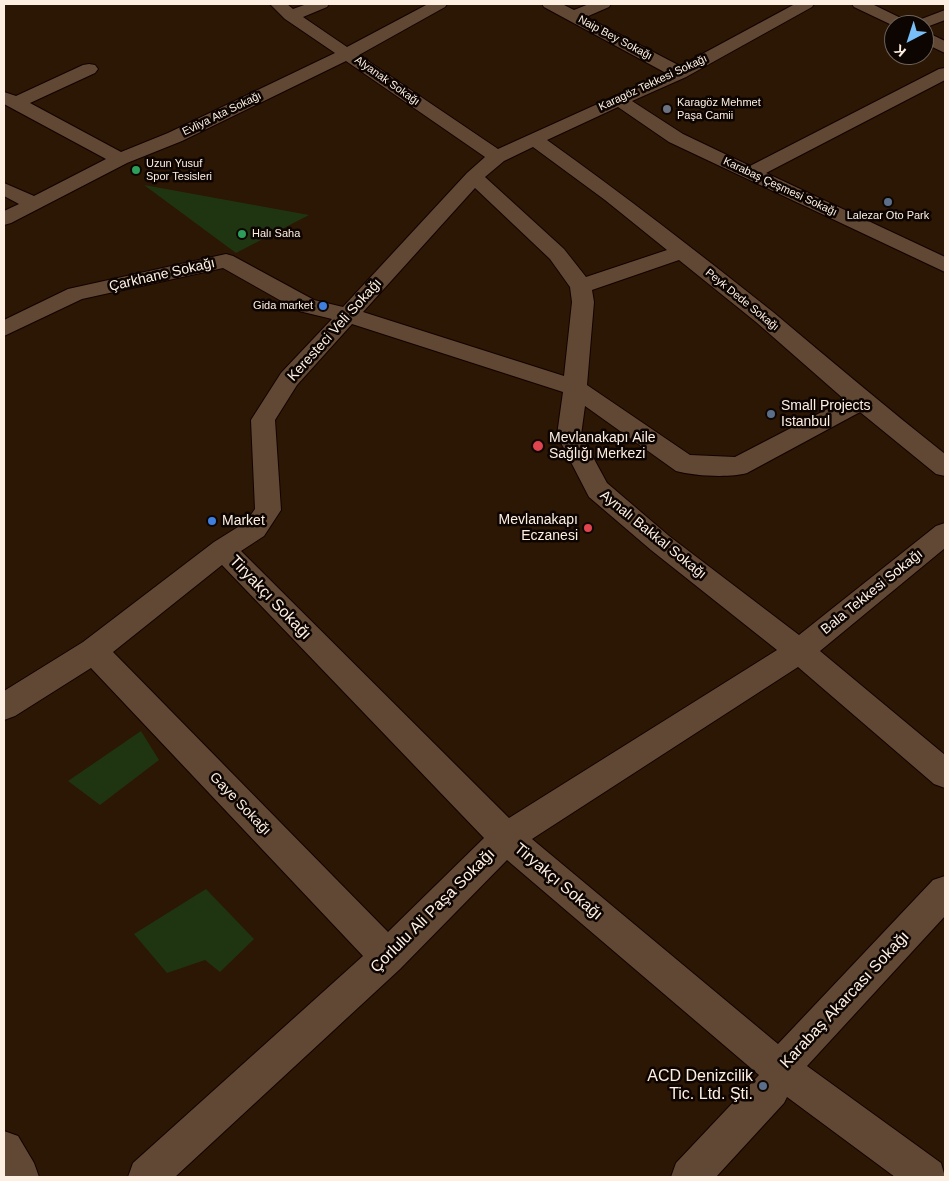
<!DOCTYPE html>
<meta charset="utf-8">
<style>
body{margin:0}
#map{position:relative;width:949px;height:1181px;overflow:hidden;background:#2c1604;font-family:Arial,sans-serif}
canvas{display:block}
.frame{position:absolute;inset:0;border:5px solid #feefe3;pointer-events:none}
.north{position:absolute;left:884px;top:15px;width:50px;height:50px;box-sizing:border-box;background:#0d0501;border:1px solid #6d635b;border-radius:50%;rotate:220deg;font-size:14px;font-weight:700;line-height:20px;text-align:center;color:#feefe3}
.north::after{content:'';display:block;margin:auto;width:18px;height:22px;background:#78bff7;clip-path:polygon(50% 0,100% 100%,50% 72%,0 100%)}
</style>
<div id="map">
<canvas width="949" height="1181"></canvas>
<div class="frame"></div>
<div class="north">K</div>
</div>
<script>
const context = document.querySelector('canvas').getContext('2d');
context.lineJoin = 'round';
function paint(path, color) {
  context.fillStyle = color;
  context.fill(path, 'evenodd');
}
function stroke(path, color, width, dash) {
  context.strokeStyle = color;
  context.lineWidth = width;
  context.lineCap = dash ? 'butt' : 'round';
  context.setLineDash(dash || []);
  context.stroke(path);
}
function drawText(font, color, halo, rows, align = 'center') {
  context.font = font + ' Arial,sans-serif';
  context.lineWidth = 5;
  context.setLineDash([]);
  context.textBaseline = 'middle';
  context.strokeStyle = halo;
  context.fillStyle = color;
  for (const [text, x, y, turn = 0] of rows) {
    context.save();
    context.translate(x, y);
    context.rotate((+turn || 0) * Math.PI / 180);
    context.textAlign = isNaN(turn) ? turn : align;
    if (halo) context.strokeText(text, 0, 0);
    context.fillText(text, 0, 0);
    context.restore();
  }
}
paint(new Path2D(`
 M144 185 309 215 236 253Z
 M141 731 159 760 100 805 68 781Z
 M206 889 254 939 220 972 205 960 167 973 134 934Z`), '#1f3512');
const minor = new Path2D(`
 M270 4H287L293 9 307 4H329L327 7 303 17 347 47 428 4H447L445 7 359 55 498 149 666 73 544 7 542 4H562L574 10 589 4H611L609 7 586 17 680 66 795 4H814L812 7 686 77 632 101 683 134 750 166 939 69 945 68V80L766 173 945 257V272L669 142 618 107 547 140C624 195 699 253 773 312 830 360 887 408 945 454V476L936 474 860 412 747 473C730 478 694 476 676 471L585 406 581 435 607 483 669 536 799 635 936 526 945 523V548L820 651 945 755V788L934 784 798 667 532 839 778 1044 933 880 945 876V916L807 1066 941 1163 945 1177H895L787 1097 784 1103 716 1177H671L676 1163 759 1075 507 860 400 969 175 1177H128L133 1163 363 956 91 668 15 716 4 720V691L83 642 214 542 246 522 255 509 251 420 281 373 332 319 299 311 223 268 82 299 4 336V320L68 289 226 254 233 256 314 300 343 307 467 173 485 157 346 61 182 141 127 163 11 223 4 225V211L19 204 4 196V183L34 196 106 159 4 104V92L16 96 83 65 89 64 95 65 98 69 95 73 30 103 121 152 168 133 335 53 285 19ZM533 147 605 200 667 250 586 277 564 249 485 177 504 161ZM475 188 550 259 570 287 572 302 564 376 363 312ZM679 260 756 322 845 400 735 457 690 455 587 385 594 302 592 290ZM352 324 563 392 557 435 589 497 651 550 777 650 509 818 241 551 264 536 281 510 275 420 297 385ZM222 565 484 838 388 932 113 652Z
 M852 4H872L911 23 945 10V20L924 28V25L894 26 854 7Z
 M924 31 945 41V53L924 43Z
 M4 1131 18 1136 34 1163 39 1177H4Z`);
stroke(minor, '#130200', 2);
paint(minor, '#614834');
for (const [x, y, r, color] of [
 [667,109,5,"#6b7280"],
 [136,170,5,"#2e9e5b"],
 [888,202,5,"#5c6f8a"],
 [242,234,5,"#2e9e5b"],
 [323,306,5,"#3f7fe0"],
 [771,414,5,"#5c6f8a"],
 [538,446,6,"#e0444e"],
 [212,521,5,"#3f7fe0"],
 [588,528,5,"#e0444e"],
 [763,1086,5,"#5c6f8a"]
]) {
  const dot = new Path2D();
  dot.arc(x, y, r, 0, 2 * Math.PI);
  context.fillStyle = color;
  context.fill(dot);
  stroke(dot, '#0d0501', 2);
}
drawText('11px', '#feefe3', '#0d0501', [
 ["Naip Bey Sokağı",615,38,28],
 ["Alyanak Sokağı",387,81,35],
 ["Karagöz Tekkesi Sokağı",653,83,-25],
 ["Evliya Ata Sokağı",222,114,-26],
 ["Karabaş Çeşmesi Sokağı",780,187,25],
 ["Peyk Dede Sokağı",742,300,39]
]);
drawText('11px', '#feefe3', '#0d0501', [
 ["Karagöz Mehmet",677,103],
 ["Paşa Camii",677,116],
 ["Uzun Yusuf",146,164],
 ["Spor Tesisleri",146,177],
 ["Lalezar Oto Park",888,216,"center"],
 ["Halı Saha",252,234],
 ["Gida market",313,306,"right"]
], 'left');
drawText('14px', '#feefe3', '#0d0501', [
 ["Çarkhane Sokağı",162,275,-13],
 ["Keresteci Veli Sokağı",335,330,-48],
 ["Aynalı Bakkal Sokağı",653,535,39],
 ["Bala Tekkesi Sokağı",872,592,-39],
 ["Gaye Sokağı",240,804,46]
]);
drawText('14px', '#feefe3', '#0d0501', [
 ["Small Projects",781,406],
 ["Istanbul",781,422],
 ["Mevlanakapı Aile",549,438],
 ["Sağlığı Merkezi",549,454],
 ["Mevlanakapı",578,520,"right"],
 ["Eczanesi",578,536,"right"],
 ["Market",222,521]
], 'left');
drawText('16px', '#feefe3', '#0d0501', [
 ["Tiryakçı Sokağı",270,598,46],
 ["Tiryakçı Sokağı",558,882,40],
 ["Çorlulu Ali Paşa Sokağı",433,911,-45],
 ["Karabaş Akarcası Sokağı",845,1000,-47]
]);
drawText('16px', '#feefe3', '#0d0501', [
 ["ACD Denizcilik",753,1077],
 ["Tic. Ltd. Şti.",753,1095]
], 'right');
</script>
